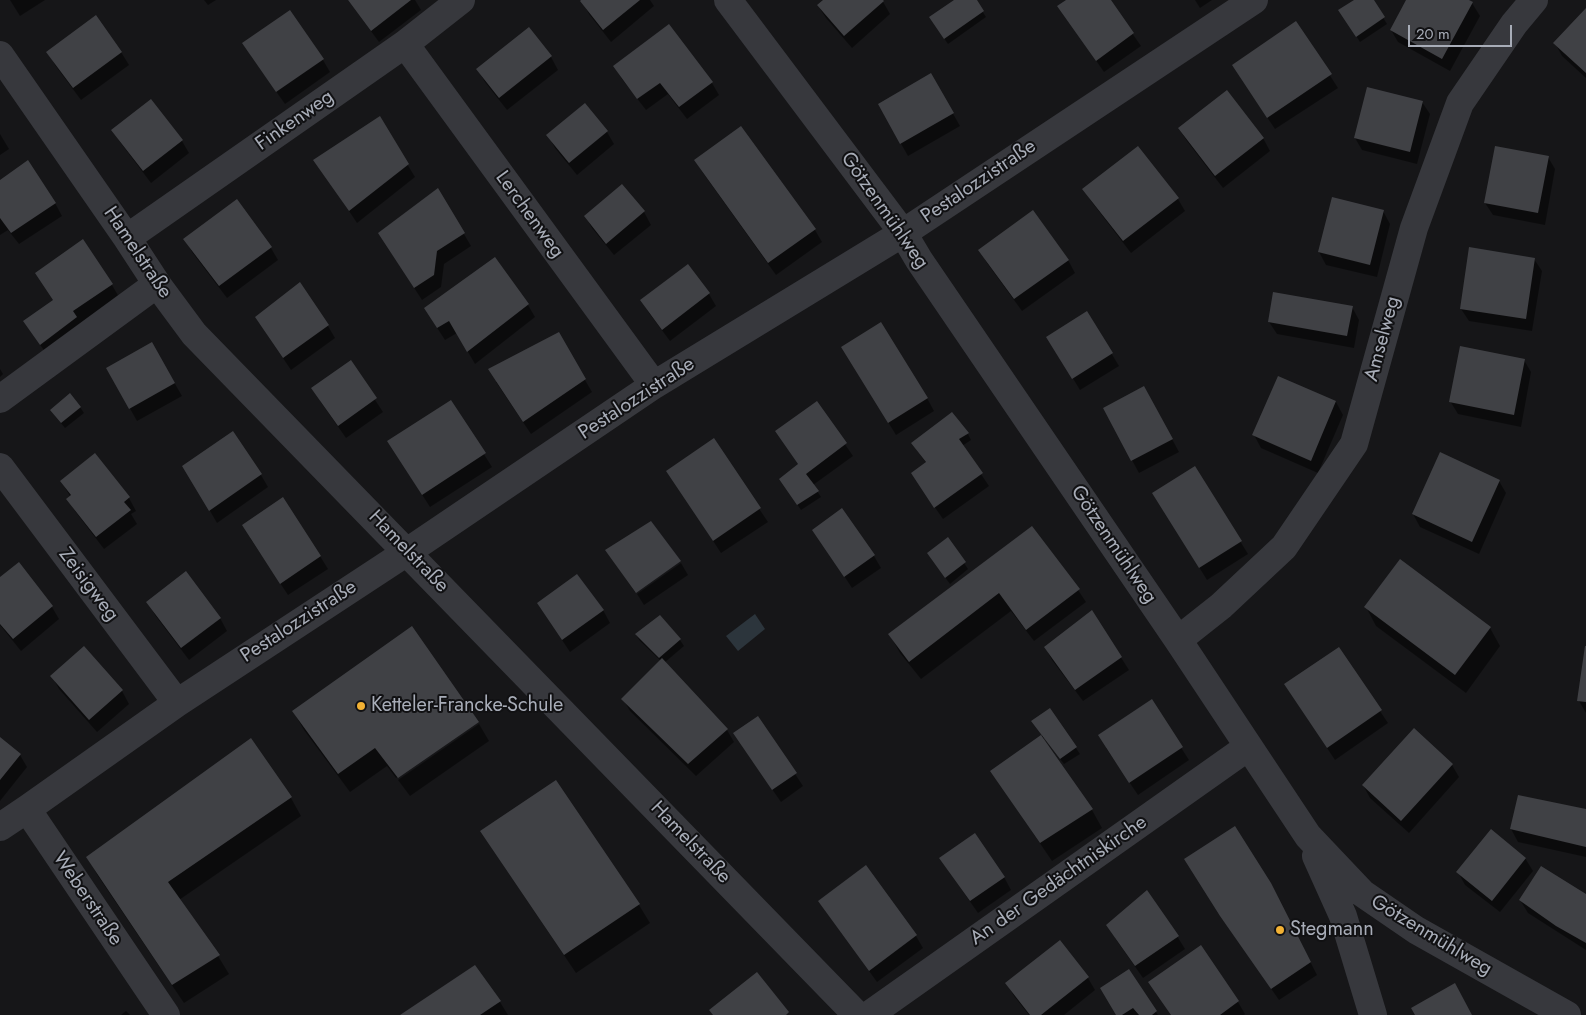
<!DOCTYPE html>
<meta charset="utf-8">
<style>
body{margin:0}
#map{position:relative;width:1586px;height:1015px;overflow:hidden;background:#161618;font-family:Jost,sans-serif}
canvas{display:block}
.scale{position:absolute;left:1408px;top:25px;width:104px;height:22px;box-sizing:border-box;border:2px solid #a8adb8;border-top:0;padding-left:6px;font-size:15px;line-height:18px;white-space:nowrap;color:#a8adb8;-webkit-text-stroke:4px #111113;paint-order:stroke}
</style>
<div id="map">
<canvas width="1586" height="1015"></canvas>
<div class="scale">20 m</div>
</div>
<script>
const context = document.querySelector('canvas').getContext('2d');
context.lineJoin = 'round';
function paint(path, color) {
  context.fillStyle = color;
  context.fill(path, 'evenodd');
}
function stroke(path, color, width, dash) {
  context.strokeStyle = color;
  context.lineWidth = width;
  context.lineCap = dash ? 'butt' : 'round';
  context.setLineDash(dash || []);
  context.stroke(path);
}
function drawText(font, color, halo, rows, align = 'center') {
  context.font = font + ' Jost,sans-serif';
  context.lineWidth = 4;
  context.setLineDash([]);
  context.textBaseline = 'middle';
  context.strokeStyle = halo;
  context.fillStyle = color;
  for (const [text, x, y, turn = 0] of rows) {
    context.save();
    context.translate(x, y);
    context.rotate((+turn || 0) * Math.PI / 180);
    context.textAlign = isNaN(turn) ? turn : align;
    if (halo) context.strokeText(text, 0, 0);
    context.fillText(text, 0, 0);
    context.restore();
  }
}
paint(new Path2D(`
 M755 614 765 629 738 651 726 636Z`), '#2c353c');
paint(new Path2D(`
 M10 0H45L20 16Z
 M204 0H216L208 5Z
 M348 0H415L421 10 379 42Z
 M583 0H650L654 6 611 42 589 14 582 1Z
 M825 0H882L890 14 852 48 826 18 818 6Z
 M956 0H975L986 17 948 44 934 24Z
 M1068 0H1109L1141 46 1104 72 1059 7Z
 M1195 0H1212L1200 8Z
 M1356 0H1372L1387 24 1360 42 1340 10Z
 M1407 0H1466L1472 3 1480 16 1450 71 1398 42 1391 30Z
 M1586 10V78L1562 56 1555 43Z
 M1296 23 1338 88 1275 129 1240 77Z
 M529 29 551 57 558 70 507 110 485 82 478 70Z
 M48 52H121L129 65 81 100 55 65Z
 M251 56 323 60 330 72 285 104Z
 M615 67 712 83 719 95 687 119 668 94 646 110 622 79Z
 M931 75 960 126 908 156 879 105Z
 M1422 102 1430 114 1417 164 1362 150 1355 138Z
 M585 105 607 132 614 144 577 175 555 148 548 135Z
 M379 118 415 177 357 223 315 160Z
 M1179 129 1263 138 1270 151 1223 188 1187 141Z
 M113 130 182 141 189 153 151 183 120 142Z
 M0 134 9 149 0 155Z
 M1548 157 1555 169 1545 225 1493 215 1485 203Z
 M695 160 815 230 822 242 776 275 703 173Z
 M0 181 55 203 62 216 19 244 8 230 0 235Z
 M622 185 644 212 651 225 614 255 592 228 585 216Z
 M1084 189 1178 199 1185 211 1131 253 1091 201Z
 M438 190 471 246 444 264 441 287 422 300 387 246Z
 M1383 211 1390 224 1377 277 1326 265 1319 252Z
 M185 239 271 248 278 260 227 298 192 252Z
 M980 250 1068 260 1075 273 1022 311 987 263Z
 M1534 259 1542 271 1532 331 1469 321 1461 309Z
 M688 266 709 294 716 306 670 341 649 313 642 301Z
 M112 285 119 297 48 356 24 322Z
 M528 305 535 317 475 364 457 333 445 340 432 320Z
 M1352 307 1359 320 1354 348 1277 334 1269 322Z
 M1087 313 1119 366 1080 390 1055 349Z
 M256 318 328 326 335 338 291 370Z
 M558 334 592 392 531 434 496 382Z
 M152 344 182 396 137 421 107 368Z
 M850 360 927 398 934 411 896 435Z
 M1524 360 1531 372 1521 427 1458 414 1450 401Z
 M350 362 383 412 346 438 320 401Z
 M0 369 3 374 0 377Z
 M1278 378 1336 402 1343 415 1318 473 1261 448 1254 435Z
 M1151 400 1179 452 1139 473 1104 409Z
 M451 402 492 467 430 507 396 454Z
 M816 402 853 456 813 485 821 497 801 510 784 485 799 465 776 431Z
 M80 407 84 413 65 428 55 416Z
 M968 434 971 440 962 446 989 486 943 519 920 486 927 464 916 449Z
 M713 440 768 522 721 553 675 483Z
 M184 466 261 475 268 487 217 523Z
 M1195 468 1248 554 1207 580 1161 506Z
 M61 481 129 498 136 511 131 514 137 524 104 549 75 511 68 499 70 496Z
 M1499 481 1506 493 1479 554 1420 527 1413 514Z
 M1031 528 1078 590 1086 602 1034 641 1011 611 921 679 900 653 890 635Z
 M814 530 874 556 881 568 852 588Z
 M250 538 320 556 328 569 288 595Z
 M948 539 968 569 950 584 932 560Z
 M606 550 680 561 635 592Z
 M681 563 688 575 644 605 637 594Z
 M19 564 52 607 59 619 21 651 0 625V578Z
 M148 602 220 618 227 631 189 660 155 615Z
 M538 604 603 610 610 623 570 652Z
 M1366 607 1490 628 1500 646 1466 693 1376 626Z
 M1092 612 1129 670 1083 701 1052 660 1045 647Z
 M636 635 680 640 684 646 664 663 727 730 734 742 696 776 630 711 623 699 661 661 640 641Z
 M1586 647V713L1579 701Z
 M83 648 122 691 129 704 97 732 59 689 52 676Z
 M1338 649 1388 723 1335 760 1285 685Z
 M1151 701 1189 760 1138 795 1106 748Z
 M1050 710 1080 754 1064 764 1044 738 1043 740 1092 810 1102 828 1052 861 1003 789 992 771 1042 736Z
 M293 711 477 721 396 778 387 766 350 792 304 730Z
 M758 718 803 786 781 802 742 746Z
 M479 724 489 741 410 796 398 780Z
 M0 739 20 755 27 767 0 801Z
 M250 740 291 798 301 816 179 900 218 956 229 974 184 1003 98 876 88 858Z
 M1452 765 1459 777 1409 833 1370 798 1363 785Z
 M556 782 639 905 650 923 576 973 493 850 482 831Z
 M1586 811V857L1518 842 1511 829Z
 M1525 858 1533 871 1500 912 1465 885 1458 872Z
 M948 870 1004 877 1011 890 978 913Z
 M1270 883 1317 975 1279 1000 1229 928Z
 M1586 895V950L1528 913 1520 900Z
 M820 901 916 936 923 948 877 982 827 913Z
 M1177 936 1185 949 1143 978 1115 938Z
 M1128 971 1158 1015H1117Z
 M1088 978 1095 990 1064 1015H1029L1014 996 1007 984Z
 M500 1002 508 1015H402Z
 M1238 1002 1245 1014 1244 1015H1171Z
 M126 1011 130 1015H121Z`), '#0007');
paint(new Path2D(`
 M348 0H411L371 31Z
 M581 0H640L603 30 580 1Z
 M823 0H883L884 1 844 36 817 5Z
 M954 0H977L984 11 944 39 929 17Z
 M1066 0H1111L1134 33 1096 61 1057 6Z
 M1354 0H1374L1385 17 1356 37 1338 10Z
 M1406 0H1469L1473 2 1442 59 1390 30Z
 M1586 8V73L1553 43Z
 M290 10 324 59 276 92 242 43Z
 M96 15 122 52 73 88 46 52Z
 M1296 21 1332 74 1267 118 1232 65Z
 M669 24 713 82 679 107 660 83 637 99 613 66Z
 M529 27 552 56 499 98 476 69Z
 M931 73 954 113 900 144 878 104Z
 M1367 87 1423 101 1410 152 1354 138Z
 M1227 90 1264 138 1215 176 1178 128Z
 M151 99 183 140 143 171 111 130Z
 M585 103 608 131 569 163 546 135Z
 M380 116 409 164 349 211 313 160Z
 M741 126 816 229 768 263 694 160Z
 M1138 146 1179 198 1123 241 1082 189Z
 M1495 146 1549 156 1538 213 1484 203Z
 M28 160 56 203 11 233 0 218V180Z
 M622 184 645 211 606 244 584 216Z
 M438 188 465 233 437 251 434 275 414 288 378 233Z
 M1332 197 1384 210 1370 265 1318 252Z
 M237 199 272 247 219 286 183 239Z
 M1033 210 1069 260 1014 299 978 250Z
 M83 239 113 284 73 311 77 317 40 345 23 321 53 300 35 273Z
 M1469 247 1535 258 1526 319 1460 309Z
 M495 257 529 304 467 352 449 321 437 328 424 308Z
 M688 264 710 293 662 330 640 300Z
 M300 282 329 325 283 358 255 317Z
 M1273 292 1353 306 1347 336 1268 322Z
 M1087 311 1113 353 1072 379 1046 337Z
 M881 322 928 398 888 423 841 347Z
 M559 332 586 379 523 422 488 369Z
 M152 342 175 383 129 409 106 368Z
 M1460 346 1525 359 1514 415 1449 402Z
 M351 360 377 398 338 426 311 388Z
 M1278 376 1336 401 1311 461 1252 435Z
 M1144 386 1173 439 1131 461 1103 408Z
 M70 393 81 407 61 423 50 410Z
 M451 400 486 453 422 495 387 441Z
 M817 401 847 443 806 474 819 491 797 505 779 479 798 464 775 431Z
 M952 412 969 433 959 439 983 473 934 508 911 473 926 462 911 443Z
 M233 431 262 474 209 511 182 466Z
 M714 438 761 508 713 541 666 471Z
 M1440 452 1500 480 1472 542 1412 514Z
 M95 453 130 497 124 502 131 510 96 537 66 499 71 495 60 481Z
 M1195 466 1242 541 1199 568 1152 493Z
 M283 497 321 556 280 584 242 525Z
 M842 508 875 555 844 577 812 530Z
 M651 521 681 561 636 593 605 550Z
 M1032 526 1080 589 1026 630 999 593 909 662 888 634Z
 M948 537 966 562 945 578 927 553Z
 M1400 559 1491 627 1455 675 1364 607Z
 M19 562 53 606 13 639 0 624V577Z
 M186 571 221 618 181 648 146 602Z
 M577 574 604 610 562 640 537 603Z
 M1092 610 1122 657 1075 690 1044 647Z
 M660 615 681 639 659 658 635 634Z
 M412 626 479 722 398 778 375 748 338 774 292 711Z
 M84 646 123 690 89 720 50 676Z
 M1585 646H1586V702L1577 701Z
 M1339 647 1382 710 1327 748 1284 684Z
 M662 658 728 729 688 764 621 699Z
 M1152 699 1183 747 1129 783 1098 735Z
 M1050 708 1077 747 1060 759 1031 721Z
 M758 716 797 773 772 790 733 733Z
 M1414 728 1453 764 1401 821 1362 785Z
 M1041 735 1093 809 1040 843 990 771Z
 M0 737 21 754 0 780Z
 M251 738 292 797 168 882 220 955 172 985 86 857Z
 M556 780 640 904 564 955 480 831Z
 M1518 795 1586 809V847L1510 829Z
 M1235 826 1271 883 1311 962 1271 989 1220 916 1184 859Z
 M1491 829 1526 858 1492 901 1456 872Z
 M975 833 1005 877 970 901 939 858Z
 M866 865 917 935 869 971 818 901Z
 M1541 866 1586 894V943L1556 926 1519 900Z
 M1147 890 1179 936 1135 966 1106 925Z
 M1060 940 1089 977 1041 1015H1030L1005 983Z
 M1201 945 1239 1001 1220 1015H1171L1148 982Z
 M475 965 501 1001 480 1015H400Z
 M1129 969 1157 1011 1152 1015H1139L1133 1008 1122 1015H1116L1100 988Z
 M757 972 789 1012 786 1015H713L709 1010Z
 M1455 983 1472 1015H1415L1411 1008Z`), '#404145');
stroke(new Path2D(`
 M728 0 903 233 919 260 1178 640 1308 836 1362 893 1416 930 1567 1015
 M405 44 654 385
 M0 55 127 238 157 284 194 334 857 1015
 M127 238 405 44 461 0
 M0 399 157 284
 M0 467 177 703
 M1178 640 1221 606 1284 547 1354 444 1414 228 1460 103 1514 24 1534 0
 M27 809 177 703 407 552 654 385 903 233 1254 0
 M0 827 27 809 166 1015
 M1316 856 1343 916 1373 1015
 M869 1015 1248 747`), '#37383d', 28);
for (const [x, y, r, color] of [
 [361,706,5,"#f2b134"],
 [1280,930,5,"#f2b134"]
]) {
  const dot = new Path2D();
  dot.arc(x, y, r, 0, 2 * Math.PI);
  context.fillStyle = color;
  context.fill(dot);
  stroke(dot, '#111113', 2);
}
drawText('20px', '#a8adb8', '#111113', [
 ["Finkenweg",295,121,-35],
 ["Pestalozzistraße",979,182,-34],
 ["Götzenmühlweg",884,211,55],
 ["Lerchenweg",529,215,54],
 ["Hamelstraße",137,253,56],
 ["Amselweg",1383,339,-75],
 ["Pestalozzistraße",637,399,-33],
 ["Götzenmühlweg",1113,545,56],
 ["Hamelstraße",408,552,46],
 ["Zeisigweg",88,585,53],
 ["Pestalozzistraße",299,622,-33],
 ["Hamelstraße",690,843,46],
 ["An der Gedächtniskirche",1059,881,-35],
 ["Weberstraße",87,899,56],
 ["Götzenmühlweg",1431,936,31]
]);
drawText('20px', '#a8adb8', '#111113', [
 ["Ketteler-Francke-Schule",371,706],
 ["Stegmann",1290,930]
], 'left');
</script>
